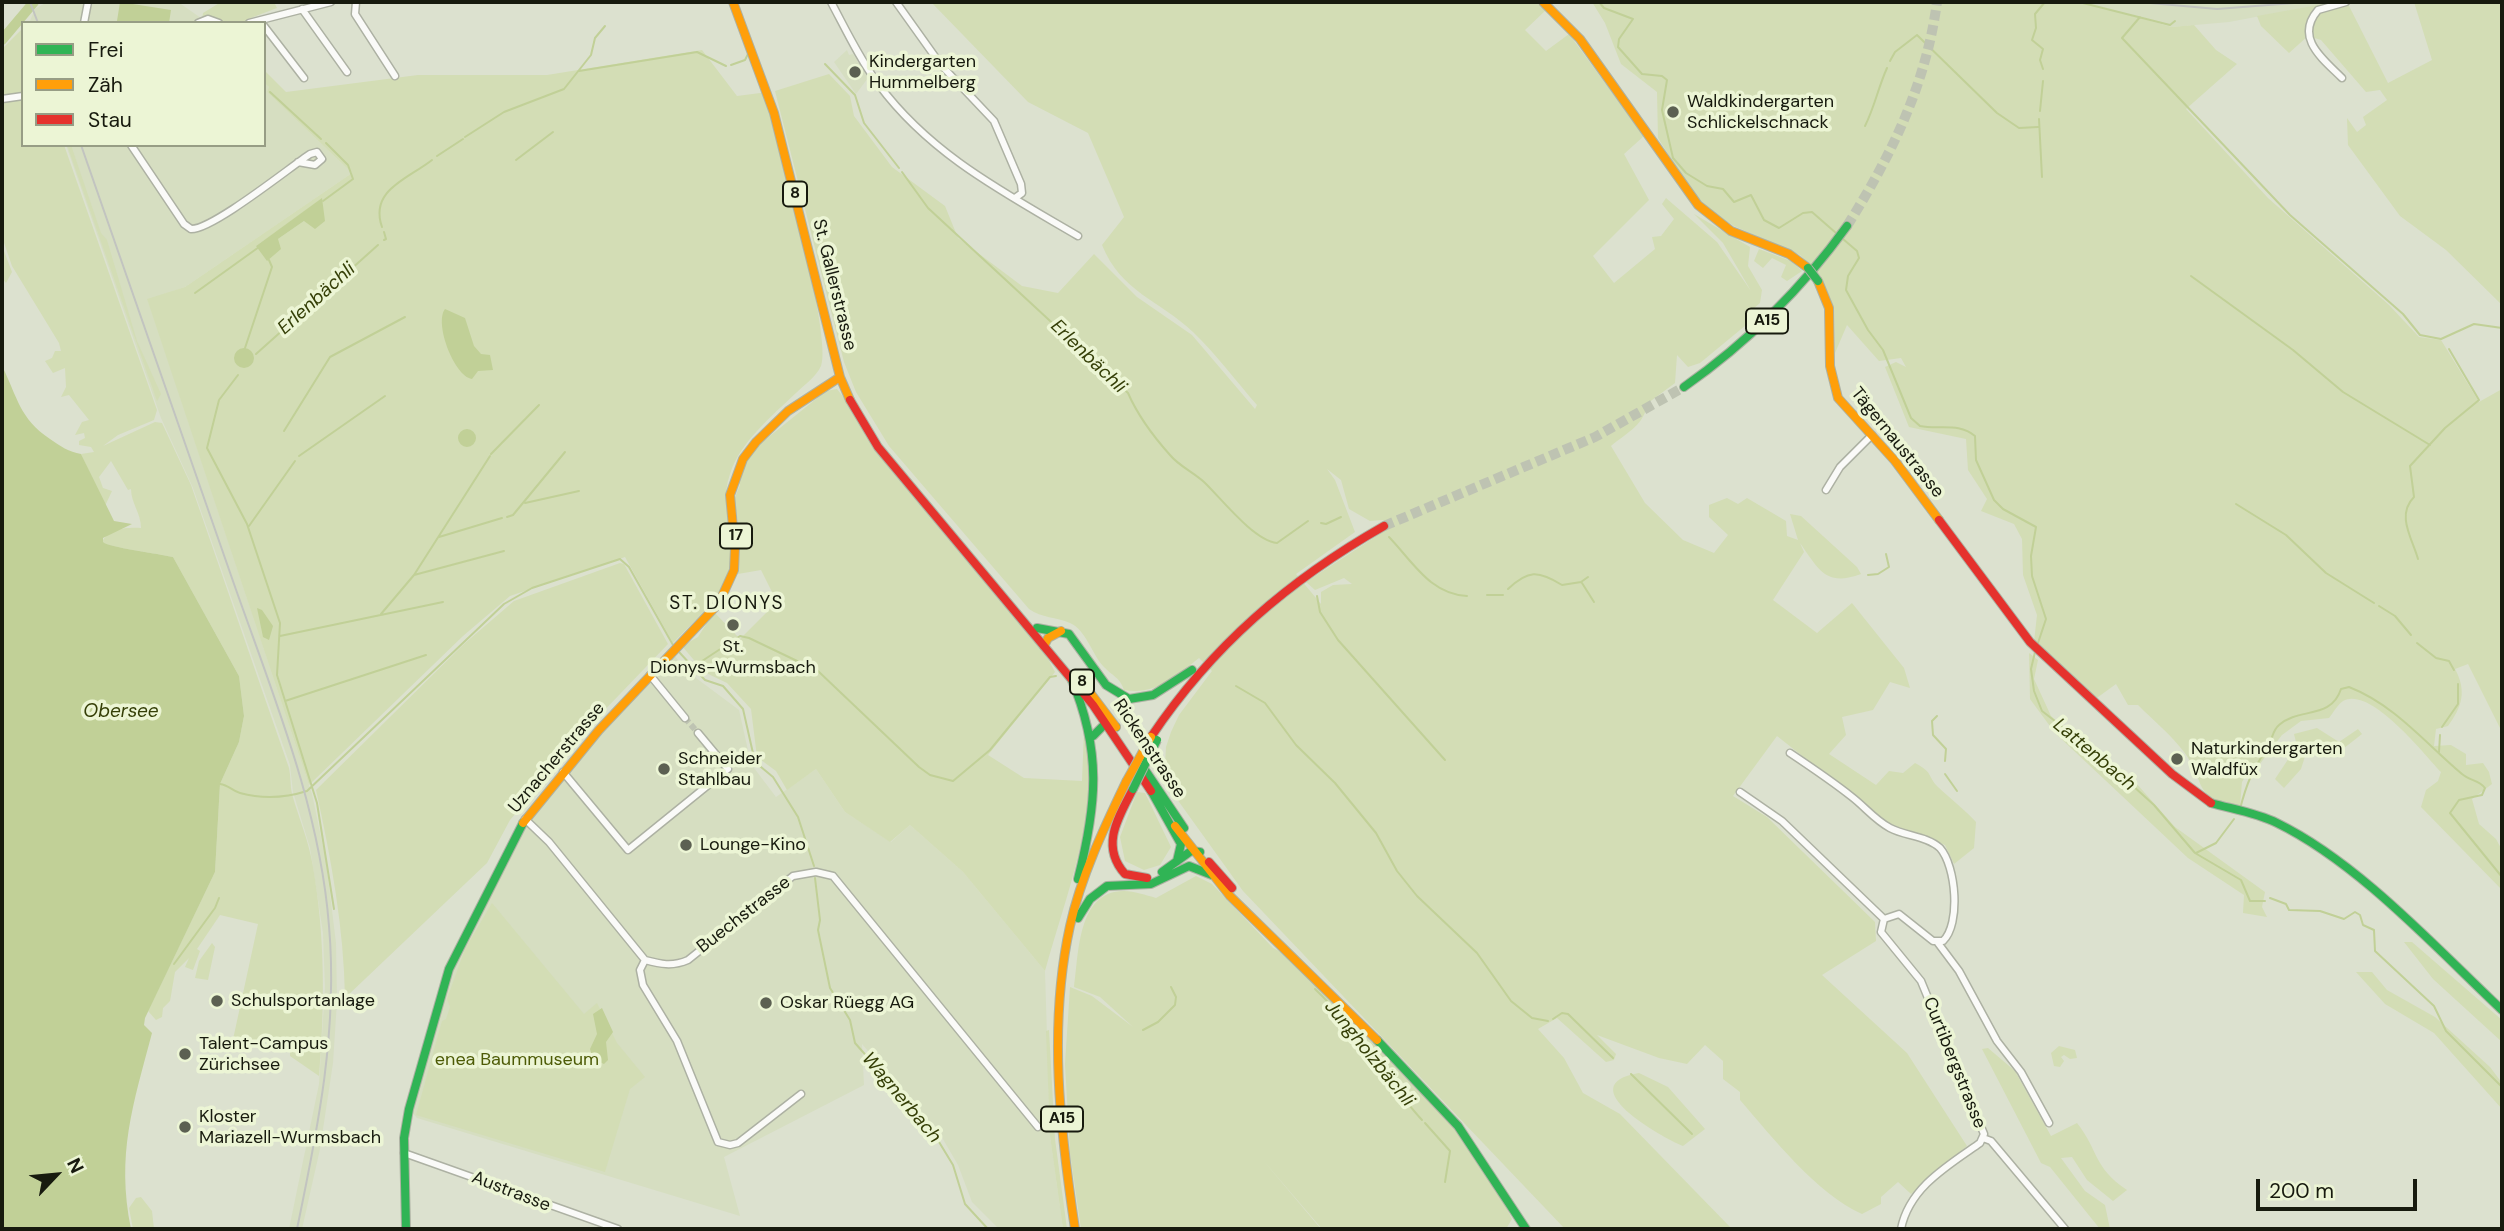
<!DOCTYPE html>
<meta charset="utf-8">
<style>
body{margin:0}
#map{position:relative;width:2504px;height:1231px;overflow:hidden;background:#dce1cf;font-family:"DM Sans",sans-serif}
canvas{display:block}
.frame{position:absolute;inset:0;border:4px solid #171a0e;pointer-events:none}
.legend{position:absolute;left:21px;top:21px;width:245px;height:126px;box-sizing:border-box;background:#ecf5d5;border:2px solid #979d85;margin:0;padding:9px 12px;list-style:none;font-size:21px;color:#171a0e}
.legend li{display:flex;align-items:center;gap:14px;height:35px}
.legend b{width:35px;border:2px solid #979d85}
.north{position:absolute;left:21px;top:1140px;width:70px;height:70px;-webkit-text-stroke:5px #ecf5d5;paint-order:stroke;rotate:64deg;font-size:19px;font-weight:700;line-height:28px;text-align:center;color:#171a0e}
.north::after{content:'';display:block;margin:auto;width:24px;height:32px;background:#171a0e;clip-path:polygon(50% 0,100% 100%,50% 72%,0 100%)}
.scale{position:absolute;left:2256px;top:1179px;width:161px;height:32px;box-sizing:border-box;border:4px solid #171a0e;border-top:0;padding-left:9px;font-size:21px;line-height:24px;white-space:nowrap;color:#171a0e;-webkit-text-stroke:5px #ecf5d5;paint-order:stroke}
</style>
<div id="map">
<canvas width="2504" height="1231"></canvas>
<div class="frame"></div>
<ul class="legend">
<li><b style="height:9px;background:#30b455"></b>Frei</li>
<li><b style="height:9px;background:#ff9f0a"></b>Zäh</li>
<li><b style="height:9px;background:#e5322d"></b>Stau</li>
</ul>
<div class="north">N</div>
<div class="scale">200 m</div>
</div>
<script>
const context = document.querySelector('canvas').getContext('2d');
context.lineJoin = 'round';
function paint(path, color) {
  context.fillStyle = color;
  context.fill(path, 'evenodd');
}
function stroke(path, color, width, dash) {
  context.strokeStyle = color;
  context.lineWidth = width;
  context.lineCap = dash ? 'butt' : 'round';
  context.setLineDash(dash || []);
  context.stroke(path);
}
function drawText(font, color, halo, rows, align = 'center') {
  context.font = font + ' "DM Sans",sans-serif';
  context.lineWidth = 7;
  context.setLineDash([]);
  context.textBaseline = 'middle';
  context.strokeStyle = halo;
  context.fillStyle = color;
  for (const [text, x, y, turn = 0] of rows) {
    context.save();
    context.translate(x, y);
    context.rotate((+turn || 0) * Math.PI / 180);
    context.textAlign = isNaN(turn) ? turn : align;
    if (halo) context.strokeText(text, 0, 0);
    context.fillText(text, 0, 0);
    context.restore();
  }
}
paint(new Path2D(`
 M47 2H178L208 23H29L35 9Z
 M2083 2H2334L2229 22 2172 27Z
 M847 50 849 55 853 54 868 78 856 94 834 62Z
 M264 83 269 87 267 92 352 173 185 287 148 300 312 794 326 861 336 943 337 1001 333 1063 320 1149 302 1229H289L319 1084 325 987 323 933 310 848 293 792 290 765 193 488 161 418 66 145H264Z
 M674 655 688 672 739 710 751 764 776 797 816 769 845 812 891 842 910 825 963 872 1045 971 1050 1135 1063 1229H999L972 1202 958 1165 940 1134 862 1044 864 1085 724 1157 740 1216 417 1118 409 1109 449 969 502 861 540 800Z`), '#d6dec1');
paint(new Path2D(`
 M221 2H274L277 8 248 19 249 23 202 20 203 13Z
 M931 2H1535L1546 10 1525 30 1546 51 1569 34 1644 136 1624 154 1649 200 1593 256 1614 283 1655 249 1652 237 1661 236 1674 219 1662 204 1666 198 1717 242 1751 291 1723 243 1694 214 1750 247 1748 266 1762 290 1760 303 1753 309 1757 316 1700 363 1688 367 1677 355 1675 383 1648 403C1643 426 1629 431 1611 446L1645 503 1683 540 1714 553 1728 535 1709 517V505L1727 498 1738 504 1747 498 1786 521 1787 536 1798 540 1790 514 1801 516 1857 567 1861 574C1826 587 1819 570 1800 543L1804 552 1773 600 1817 633 1852 603 1904 668 1910 688 1890 682 1873 710 1842 717 1846 735 1829 754 1876 785 1889 771 1903 773 1915 763C1934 773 1927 776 1938 787 1951 799 1964 809 1976 822L1974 848 1954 864 1945 845 1886 822 1777 736 1733 796 1767 817 1875 922 1876 941 1822 975 1907 1053 1967 1146 1911 1194 1898 1182 1881 1197V1204L1862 1214C1816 1193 1773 1138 1740 1100V1092L1723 1079V1061L1705 1045 1687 1064 1659 1058 1597 1035 1616 1054 1614 1060 1606 1062 1557 1018 1538 1029 1564 1058 1583 1093 1620 1114 1732 1229H1565L1243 891 1164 781 1166 747 1171 732 1179 715 1212 671 1199 658C1174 678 1156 695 1124 690 1120 677 1112 676 1103 666 1092 654 1086 630 1070 623 1056 617 1042 618 1029 609L889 446 856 392 844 362 775 91 829 74 850 96 854 116 892 167 945 206 958 238 1022 286 1058 293 1094 254 1137 297 1192 335 1255 409 1257 405C1236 381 1216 354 1193 332 1159 300 1121 292 1102 245L1124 217 1088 133 1028 102ZM1327 469 1341 480 1349 509 1370 521 1383 520 1389 528 1306 582 1315 590 1344 578 1352 584 1333 585 1321 592V604L1296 574 1355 532 1335 480Z
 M1592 2H2083L2172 27 2194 25 2216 50 2237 64 2186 109 2268 198 2389 305 2419 337 2441 340 2479 402 2502 389V732L2468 664 2455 669C2467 691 2462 707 2448 726L2436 729 2434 746 2451 745 2466 754V765L2483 763 2489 772 2492 784 2472 799 2479 824 2496 839 2502 850V890L2421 807 2426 790 2438 781 2441 772C2425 755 2370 685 2343 701 2338 704 2333 713 2329 718L2301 721 2282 735 2256 769 2251 767 2242 782 2240 806 2235 809C2191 794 2207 783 2184 752 2171 735 2153 720 2138 705H2128L2116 684 2094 700 2034 642 2037 615 2023 575 2022 539 2014 524 1981 511 1987 499 1968 470 1966 439 1909 427 1885 367 1896 362 1906 367 1901 358 1879 361 1847 325 1835 353 1834 308 1821 277 1800 255 1734 226 1711 211 1690 189 1658 138 1657 92 1621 64 1605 23Z
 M2334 2H2347L2388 83 2432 60 2414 2H2502V305L2446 250 2400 216 2348 145 2347 118 2357 132 2366 125 2363 117 2387 100 2380 90 2366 92 2321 40 2308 36 2289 53 2261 26 2257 16Z
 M21 30 23 94 2 97V49Z
 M702 50 737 96 768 92C777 133 833 340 821 366 816 377 805 384 796 393 772 416 740 442 730 474 723 493 727 512 730 532 738 586 708 607 673 643L625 557 510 596 463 636 309 785 147 299 185 287 352 173 267 92 269 87 264 83V70L286 92 418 75H547ZM322 199 304 221 278 239 277 244 256 246Z
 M23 99V145H64L157 410 154 420 118 435 103 446 155 422 162 423 191 485 289 768C291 777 290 786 292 794 299 819 309 841 313 867 325 936 325 1005 319 1076L290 1056V1048L263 1040 232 1044 258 924 220 915 197 949 200 951 193 970 185 967 189 958 175 972 170 1001 163 1008 162 1017 156 1020 148 1011 215 872 220 784 239 742 244 716 239 676 173 557C160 554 107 547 102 542 109 528 128 527 141 528 141 513 131 503 131 489L128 490 111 461 99 477 103 488 112 491 105 506 81 454 94 452 91 447 79 445V441L85 438 84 433 75 435 82 422 89 420 69 395 61 397 66 387 65 368 53 373 45 361 52 358 55 351H61L59 343 12 266 2 237V102Z
 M67 145H71L101 233 107 240 137 341 161 394 157 401Z
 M1759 249 1791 261 1802 271 1787 281 1781 277 1786 265 1772 258 1763 268 1754 261Z
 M4 251 12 272 6 283 2 278Z
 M837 389 1044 651 1055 672 988 755 1024 778 1082 781 1084 732H1088C1100 812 1066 895 1045 971L963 872 910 825 890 842 845 812 816 769 787 790 776 771 757 757 751 709 727 683 704 672 682 646 698 637 714 612 740 639 777 602 761 570 738 574 741 538 734 500 740 485 737 480 750 452 826 391Z
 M620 563 624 564 668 644 596 719 510 820 487 863 345 998C344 928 331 858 316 790L464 644 514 601Z
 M2029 653 2038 660 2034 679 2051 716 2091 753 2128 774 2175 827 2265 892 2262 907 2267 917 2243 913 2244 895 2188 858 2055 733 2030 699Z
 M2317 728 2339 742 2358 729 2362 734 2334 756 2308 747 2301 769 2284 788 2275 779 2297 746 2294 734Z
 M1137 792 1145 793 1171 847 1160 865 1144 870 1125 861 1120 837Z
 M1196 876 1212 884 1273 948 1289 956 1455 1129 1498 1191 1512 1219 1506 1229H1322L1262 1159 1321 1229H1081L1070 1153 1065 1064 1070 987 1092 996 1133 1027 1100 997 1074 987C1079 954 1077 891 1124 891 1134 891 1146 895 1156 898Z
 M492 903 584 1014 597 1003 617 1043 645 1077 630 1089 605 1172 416 1115 442 1021 446 1019 450 1007 447 999 465 949Z
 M2404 942H2412L2502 1020V1042L2433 979Z
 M212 943 215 947 208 980 195 978 199 961Z
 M2356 972H2372L2387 990 2435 1017 2490 1067 2502 1083V1109L2434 1033 2385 1004Z
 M1049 1030 1055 1139 1067 1229H1063L1050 1136 1046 1031Z
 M2059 1046 2075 1050 2077 1058 2070 1059 2064 1055 2061 1057 2064 1061 2060 1067 2054 1066 2051 1053Z
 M1988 1048 2015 1071 2051 1136 2077 1123C2099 1151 2093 1167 2127 1190L2113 1201 2087 1180 2072 1157 2061 1158 2085 1191 2105 1205 2110 1229H2100L2050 1167 2041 1163 1982 1049Z
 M1639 1073 1668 1087 1705 1129 1683 1146C1661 1137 1569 1085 1639 1073Z
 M141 1197 152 1211 154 1229H133L129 1208 136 1198Z`), '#d3ddb5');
paint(new Path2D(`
 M120 2 171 10 169 23 117 21Z
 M322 198 325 221 315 229 304 221 278 239 281 249 267 261 256 246Z
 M445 309 465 318 474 346 481 354 490 355 493 370 478 371 472 379C454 376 434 323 445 309Z
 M234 358a10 10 0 1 1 20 0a10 10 0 1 1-20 0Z
 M2 366C18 398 19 418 50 439 60 446 69 452 81 454L114 521 132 524 103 538V542C107 547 160 554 173 557L239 676 244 716 239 742 220 784 215 872 145 1018 144 1025 152 1033C133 1105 116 1154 131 1229H2Z
 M458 438a9 9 0 1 1 18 0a9 9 0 1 1-18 0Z
 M257 608 262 610 273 626 269 640 263 637Z
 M602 1008 613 1032 606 1042 608 1060 604 1064 593 1059 590 1049 597 1034 593 1014Z`), '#c1d097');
stroke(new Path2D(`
 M1599 2 1604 8 1633 19 1619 39 1618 47 1642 74 1662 76 1667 80 1662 110 1673 158 1686 173 1707 186 1723 189 1734 202 1751 195 1764 220 1779 228 1803 213 1812 212 1836 233
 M2079 2 2170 25 2175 21
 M2140 17 2122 38 2290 215 2403 314 2420 335 2441 339 2474 324 2502 328
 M1890 61 1895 52 1917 35 1997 113 2019 128 2038 127
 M825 64 855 95 864 123 899 168
 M731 65 745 60 748 54
 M2043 69 2040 60 2043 49 2032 40 2036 28 2035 14 2045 2
 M579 71 697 52 726 66
 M270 92 321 139
 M2040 111 2043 81
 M2039 119 2042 177
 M1865 126C1875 106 1878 88 1887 68
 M465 137 504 112 564 89 591 55 595 38 605 26
 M437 156 463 139
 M516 160 553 132
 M902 172 928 208 1128 393C1138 416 1153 436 1170 455 1179 466 1193 472 1204 482 1221 498 1253 540 1277 543L1308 521
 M323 201 353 179 348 165 326 143
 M382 227C369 190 408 179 432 160
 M384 232 386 239 384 240
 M1843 239 1857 251 1859 258 1848 276 1846 290 1868 330 1883 350 1911 418 1920 426C1939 430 1959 422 1975 436L1976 460 1994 500 2003 509 2036 527 2031 556 2032 576 2046 619 2038 643
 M2191 276 2293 350 2343 392 2430 445
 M195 293 259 247
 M245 348 272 267 269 260
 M256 354 378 245
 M238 375 219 400 207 448 247 524 280 623 277 675 317 803 334 909
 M284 431 330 357 405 317
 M491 454 539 405
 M299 456 385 396
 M525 503 579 491
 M2236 504 2286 535 2326 573 2374 603
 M507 517 513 515 565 452
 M1321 523 1326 524 1341 517
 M249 526 295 461
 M439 537 502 518
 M1389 537C1413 562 1430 594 1467 596
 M2418 559C2412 538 2396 515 2414 497L2410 466 2445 428 2479 400 2449 349
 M414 575 504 551
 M1868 575 1878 574 1889 567 1886 554
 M1582 583 1594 602
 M1508 589C1528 570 1538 570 1562 585L1581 582 1588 577
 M1487 595H1503
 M1317 596 1320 612 1338 640 1445 760
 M2379 606 2395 616 2411 635
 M381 614 414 575 490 456
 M280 636 443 602
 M2417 643 2436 658 2449 661 2454 670
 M679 652 705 680 723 686 743 709 755 762 773 777 798 817 814 866
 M2035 652 2031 669 2034 691 2042 711 2082 742 2109 771 2122 776 2154 805 2195 853 2241 880 2250 901H2265
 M693 667 740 636 749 638 818 671 919 767 930 775 953 781 990 750 1050 677 1056 676
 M1236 686 1265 703 1296 745 1335 783 1376 833 1397 871 1417 896 1477 953 1511 1001 1532 1018 1548 1021
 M285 701 426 655
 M1937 716 1932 721 1933 735 1946 749 1945 761
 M2442 727 2458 704V684
 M2439 752 2440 735
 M1945 774 1957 791
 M220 784C229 785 232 791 240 793 262 799 285 798 307 791L504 604 532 588 620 559 629 567 673 645
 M2240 809C2248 778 2253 771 2269 744 2273 738 2272 731 2279 725 2299 707 2331 720 2341 689L2349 687C2395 705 2425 743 2462 774 2470 781 2479 780 2485 788L2482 795 2459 800 2450 813 2502 877
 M2196 853 2216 843 2234 819
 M815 878 820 920 818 930 830 988 850 1020 855 1043 884 1076 889 1089 936 1137 953 1165 965 1204 988 1229
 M2270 898 2286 904 2289 910 2320 911 2344 919 2355 912 2360 915 2363 925 2374 930 2375 951 2434 1006 2446 1031 2502 1087
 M174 964 215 908 219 898
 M1315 989C1357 1029 1384 1078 1422 1120
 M1553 1019 1562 1013 1568 1014 1613 1058
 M1143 1030 1158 1022 1175 1005 1176 997 1171 987
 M1631 1074 1692 1134
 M1425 1123 1450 1151 1445 1182`), '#c1d097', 2);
stroke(new Path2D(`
 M2 40 34 2`), '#c1d097', 10);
stroke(new Path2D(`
 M685 718 698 733`), '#bec3b2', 6, [6, 3]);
stroke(new Path2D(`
 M1847 226C1891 156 1926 85 1937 2
 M1384 526 1595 437 1684 387`), '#bec3b2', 10, [10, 5]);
const street = new Path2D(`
 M356 2 355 14 395 76
 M831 2C846 30 860 60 879 85 931 155 1005 193 1078 236
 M896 2 941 65 994 121 1021 184 1022 193 1015 198
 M302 9 347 72
 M84 23 88 2
 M198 23 208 19 219 23
 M249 23 331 2
 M264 26 304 78
 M2342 78C2323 59 2294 38 2318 10L2346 2
 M2 99 23 96
 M131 145 184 224 191 229C212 230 289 168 310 154L317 152 322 159 315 165 298 162
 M1826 490 1840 467 1872 435
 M650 675 685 718
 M1790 753C1811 767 1832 781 1852 797 1865 807 1875 820 1890 828 1905 836 1927 836 1940 848 1956 866 1961 924 1943 941H1933L1899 914 1884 919 1881 932 1921 981 1984 1134 1980 1143C1947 1166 1909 1188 1901 1229
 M563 772 628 850 728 769 698 733
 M1740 792 1782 821 1884 919
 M525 819 549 842 645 960C660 964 672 967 688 960L793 876 816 872 833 876 1038 1127
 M1938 943 1959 971 1997 1041 2021 1072 2049 1123
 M645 960 640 970 643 985 677 1041 718 1142 730 1145 738 1143 801 1094
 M1983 1138 1991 1141 2065 1229
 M404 1153 618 1229`);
const fast = new Path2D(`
 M1684 387C1748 342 1801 290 1847 226
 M1037 628 1069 634 1106 685 1129 699 1153 695 1192 670
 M1071 678C1102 751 1097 804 1078 879
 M1093 736 1104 725 1116 727
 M1141 764 1184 828
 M1149 787 1181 844 1177 861
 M2211 803C2232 809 2257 813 2277 823 2359 863 2436 948 2502 1010
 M1162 872 1191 851 1200 852
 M1078 918 1090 899 1107 886 1151 884 1189 866 1212 875
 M1377 1040 1458 1126 1526 1229
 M406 1229 404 1138 409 1109 449 969 523 823`);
const slow = new Path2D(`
 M733 2 774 113 840 377 850 400
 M1543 2 1580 39 1698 205 1731 231 1789 254 1808 268
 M1818 281 1829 308 1830 366 1838 398 1895 461 1939 520
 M1044 646 1048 638 1061 631
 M1082 682 1116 727
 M523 823 599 730 719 603 734 570 735 548 730 495 743 459 756 442 788 411 840 377
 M1175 826 1230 896 1377 1040
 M1075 1229C1060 1129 1048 1026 1070 926 1081 876 1104 828 1126 782`);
const jam = new Path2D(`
 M850 400 878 447 1093 705 1151 791
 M1939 520 2030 642 2172 774 2211 803
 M1151 737C1212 646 1289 580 1384 526
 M1133 789C1118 818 1100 846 1125 874L1147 878
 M1209 862 1232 888`);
stroke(street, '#adb1a3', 9);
stroke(fast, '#adb1a3', 10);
stroke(slow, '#adb1a3', 10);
stroke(jam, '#adb1a3', 10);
stroke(street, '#fafaf8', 6);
stroke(fast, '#30b455', 8);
stroke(slow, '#ff9f0a', 8);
stroke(jam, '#e5322d', 8);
stroke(new Path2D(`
 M30 2 38 23
 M2139 2 2217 9 2307 2
 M81 145C132 291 183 438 234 584 273 695 320 808 329 926 338 1030 318 1128 297 1229`), '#c2c4c0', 2);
const fastBridge = new Path2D(`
 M1808 268 1818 281
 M1133 789 1157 740`);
const slowBridge = new Path2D(`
 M1126 782 1151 737`);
stroke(fastBridge, '#adb1a3', 10, []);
stroke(slowBridge, '#adb1a3', 10, []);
stroke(fastBridge, '#30b455', 8);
stroke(slowBridge, '#ff9f0a', 8);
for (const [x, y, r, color] of [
 [855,72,7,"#5c6052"],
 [1673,112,7,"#5c6052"],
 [733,625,7,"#5c6052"],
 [2177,759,7,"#5c6052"],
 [664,769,7,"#5c6052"],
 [686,845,7,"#5c6052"],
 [217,1001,7,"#5c6052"],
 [766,1003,7,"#5c6052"],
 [185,1054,7,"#5c6052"],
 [185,1127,7,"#5c6052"]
]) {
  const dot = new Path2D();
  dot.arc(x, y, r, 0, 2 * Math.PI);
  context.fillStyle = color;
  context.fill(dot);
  stroke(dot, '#ecf5d5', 2.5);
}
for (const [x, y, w] of [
 [795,194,24],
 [1767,321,42],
 [736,536,32],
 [1082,682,24],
 [1062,1119,42]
]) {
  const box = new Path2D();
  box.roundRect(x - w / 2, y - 12.5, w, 25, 5);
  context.fillStyle = '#ecf5d5';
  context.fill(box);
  stroke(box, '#171a0e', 2);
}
drawText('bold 16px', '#171a0e', null, [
 ["8",795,194],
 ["A15",1767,321],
 ["17",736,536],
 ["8",1082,682],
 ["A15",1062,1119]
]);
drawText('18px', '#171a0e', '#ecf5d5', [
 ["Kindergarten",869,62],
 ["Hummelberg",869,83],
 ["Waldkindergarten",1687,102],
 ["Schlickelschnack",1687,123],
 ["St.",733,647,"center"],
 ["Dionys-Wurmsbach",733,668,"center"],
 ["Naturkindergarten",2191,749],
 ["Waldfüx",2191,770],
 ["Schneider",678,759],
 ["Stahlbau",678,780],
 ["Lounge-Kino",700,845],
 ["Schulsportanlage",231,1001],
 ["Oskar Rüegg AG",780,1003],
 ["Talent-Campus",199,1044],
 ["Zürichsee",199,1065],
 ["Kloster",199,1117],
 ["Mariazell-Wurmsbach",199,1138]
], 'left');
drawText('18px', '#171a0e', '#ecf5d5', [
 ["St. Gallerstrasse",834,285,76],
 ["Tägernaustrasse",1897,443,51],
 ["Rickenstrasse",1149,749,56],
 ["Uznacherstrasse",557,758,-50],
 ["Buechstrasse",744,915,-38],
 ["Curtibergstrasse",1954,1063,68],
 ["Austrasse",511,1192,21]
]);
drawText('18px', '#4d5b06', '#ecf5d5', [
 ["enea Baummuseum",517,1060]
]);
drawText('italic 19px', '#353f07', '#ecf5d5', [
 ["Erlenbächli",317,299,-42],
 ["Erlenbächli",1088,357,44],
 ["Obersee",121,712],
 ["Lattenbach",2094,755,40],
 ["Jungholzbächli",1369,1054,51],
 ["Wagnerbach",901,1098,50]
]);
context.letterSpacing = '2px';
drawText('19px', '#171a0e', '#ecf5d5', [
 ["ST. DIONYS",727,604]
]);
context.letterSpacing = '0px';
</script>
